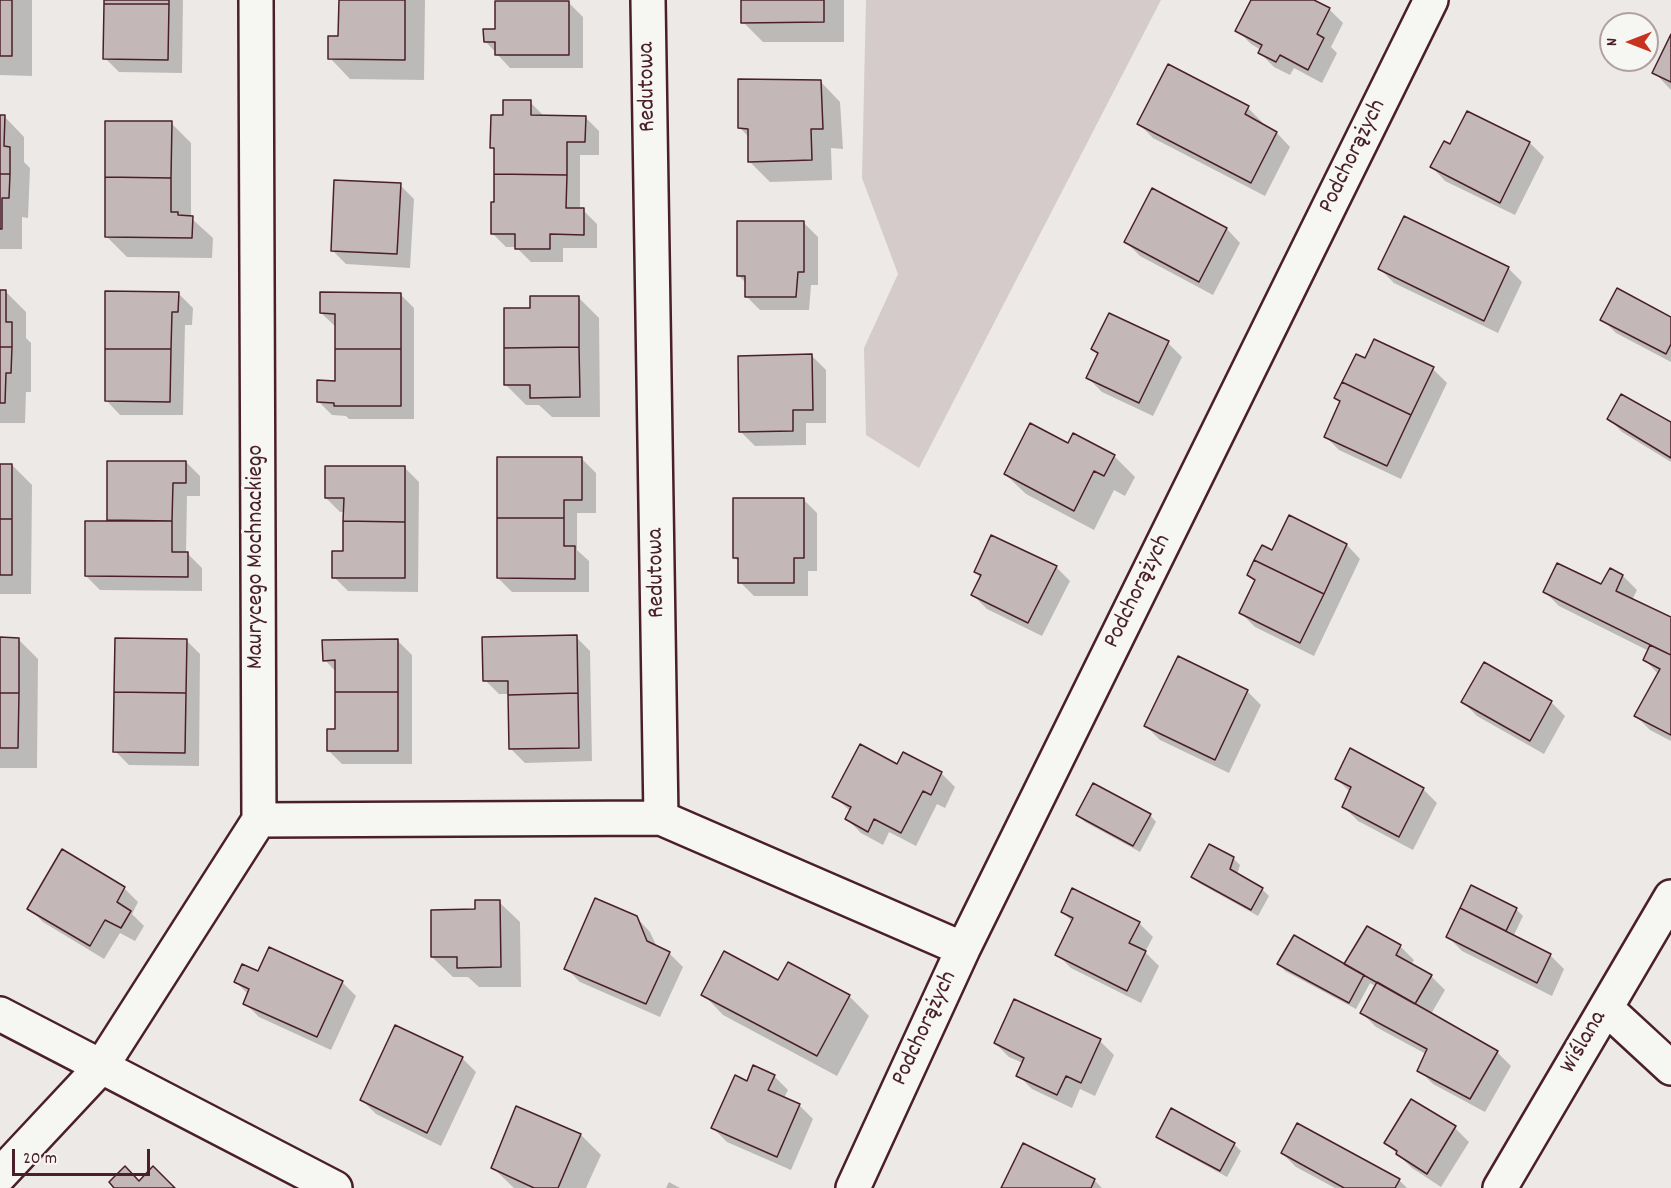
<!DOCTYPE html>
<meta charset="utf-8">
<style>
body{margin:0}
#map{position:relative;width:1671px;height:1188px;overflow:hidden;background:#ece9e6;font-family:Dekko,sans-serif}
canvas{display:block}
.north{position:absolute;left:1599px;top:12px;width:60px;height:60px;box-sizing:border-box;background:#f6f6f2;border:2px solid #b1a0a2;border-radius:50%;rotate:270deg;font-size:16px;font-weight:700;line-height:24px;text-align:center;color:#4a1f2b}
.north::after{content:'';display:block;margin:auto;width:21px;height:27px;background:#c8321e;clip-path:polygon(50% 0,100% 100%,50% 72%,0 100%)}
.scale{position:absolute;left:12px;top:1149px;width:138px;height:27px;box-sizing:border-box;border:3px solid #4a1f2b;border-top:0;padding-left:8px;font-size:18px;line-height:21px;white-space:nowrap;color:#4a1f2b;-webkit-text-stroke:4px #f6f6f2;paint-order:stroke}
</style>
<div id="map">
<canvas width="1671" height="1188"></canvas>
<div class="north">N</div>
<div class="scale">20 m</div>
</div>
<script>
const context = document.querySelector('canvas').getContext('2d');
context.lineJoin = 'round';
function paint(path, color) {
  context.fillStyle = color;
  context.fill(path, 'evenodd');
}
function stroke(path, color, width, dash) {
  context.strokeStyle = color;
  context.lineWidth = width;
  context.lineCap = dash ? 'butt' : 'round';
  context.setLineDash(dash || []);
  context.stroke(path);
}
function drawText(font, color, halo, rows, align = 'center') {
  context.font = font + ' Dekko,sans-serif';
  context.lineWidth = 6;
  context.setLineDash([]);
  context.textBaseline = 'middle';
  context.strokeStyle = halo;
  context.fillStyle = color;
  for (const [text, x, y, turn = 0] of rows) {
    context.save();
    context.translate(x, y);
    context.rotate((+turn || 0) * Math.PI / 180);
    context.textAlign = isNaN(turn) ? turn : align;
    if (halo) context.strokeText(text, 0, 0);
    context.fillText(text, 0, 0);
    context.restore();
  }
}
paint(new Path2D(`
 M866 0H1161L919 468 866 435 864 348 898 274 862 178Z`), '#d4cbca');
paint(new Path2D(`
 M0 0H32V76L0 75Z
 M105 0H183L182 73 119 72 105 58Z
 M340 0H425L424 80 350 79 330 58 340 38Z
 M742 0H844V42H763L743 22Z
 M1252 0H1311L1329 9 1343 23 1331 47 1337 53 1322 83 1294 68 1290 75 1274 67 1260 53 1261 50 1251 44 1237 30Z
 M569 3 583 17V68H510L485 41 496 30Z
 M1671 38V90L1654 72Z
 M820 81 840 102 843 149 831 148 832 180 770 182 750 162V138L740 128Z
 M530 102 544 116 585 117 599 131V155H580V210H583L597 224V248H563V262H531L516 247H506L492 233 495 204V151L491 147 505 116Z
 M1248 108 1262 122 1261 124 1277 133 1290 147 1265 196 1153 138 1139 124Z
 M1468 113 1530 143 1544 157 1515 215 1445 181 1432 167 1451 146Z
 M0 116H4L24 137V162L30 168 28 218 22 217V249H0Z
 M171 123 191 143V218L213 238 212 258 127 257 107 237Z
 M400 185 414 199 410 268 346 264 332 250Z
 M1153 190 1227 229 1240 243 1213 295 1140 256 1126 242Z
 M804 223 818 237V285H811L809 310H760L746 296V283L738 275Z
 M1508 268 1522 282 1498 333 1394 283 1380 269Z
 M0 292H6L26 312V338L31 343V392H26L25 423H0Z
 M179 294 193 308 192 325H185L183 415H120L106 400Z
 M400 294 414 308V419H349L346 416 332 415 318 401 336 383V327L321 313Z
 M579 298 599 318 600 417H552L539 405H526L505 384 531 310Z
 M1671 318V362L1616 333 1602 319Z
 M1168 343 1182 357 1153 416 1102 392 1088 378 1099 355 1093 349Z
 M812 356 826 370V423H806V445L755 446 741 432Z
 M1366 360 1433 369 1447 383 1401 479 1339 450 1325 436 1341 403 1336 398Z
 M1608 418 1671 424V462L1622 432Z
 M1069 445 1114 456 1135 477 1125 496 1114 490 1094 530 1026 494 1005 474Z
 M582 459 596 473V513H577V550L589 561V592H512L498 578Z
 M108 462H186L200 476V496H187L186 554H188L202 568V591L100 590 86 576 108 522Z
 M0 465H12L32 485 31 594H0Z
 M405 468 419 482 418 592 348 591 334 577 345 552V512H340L326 498Z
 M803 499 817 513V571H808V596H754L740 582V563L734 557Z
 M1290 517 1347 545 1360 559 1314 656 1255 627 1241 613 1256 582 1248 575 1273 552Z
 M1056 567 1070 581 1042 636 987 609 973 595 981 578 975 572Z
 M1623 576 1637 590 1632 600 1671 618V741L1650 730 1636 716 1659 675 1645 660 1649 651 1559 606 1545 592 1602 586Z
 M576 637 590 651 592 761 525 763 511 749 509 694H499L485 680Z
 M0 639H18L38 659 37 768H0Z
 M186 640 200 654 199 766 129 765 115 751Z
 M398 641 412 655V764H342L328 750 336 731V672L325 660Z
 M1247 691 1261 705 1229 773 1160 740 1146 726Z
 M1463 702H1551L1565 716 1544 754 1477 716Z
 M941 773 955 787 945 808 937 804 916 846 889 832 883 845 861 833 847 819 851 812 834 796Z
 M1337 779 1423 789 1437 803 1413 850 1358 821 1344 807 1350 792Z
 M1078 815H1150L1156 822 1140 852 1085 822Z
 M63 851 124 888 138 902 132 914 144 926 135 941 120 933 104 959 43 922 29 908Z
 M1233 858 1240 865 1237 875 1262 889 1269 896 1258 916 1199 883 1192 877Z
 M1472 887 1516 909 1523 916 1513 937 1550 955 1564 969 1552 996 1462 951 1448 937 1466 912 1462 908Z
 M499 902 520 922 521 987H479L468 977H453L432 957 477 910Z
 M1062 912 1139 923 1153 937 1145 952 1159 966 1141 1003 1071 968 1057 954 1073 922Z
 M636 917 650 932 657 947 669 953 683 967 660 1017 580 982 566 968Z
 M1400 946 1414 960 1411 965 1431 976 1445 990 1431 1014 1497 1052 1511 1066 1485 1112 1433 1084 1419 1070 1426 1054 1376 1027 1362 1013 1377 987 1370 983 1356 1009 1285 971 1279 964 1345 966Z
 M258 973 342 982 356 996 331 1050 259 1017 245 1003 249 995 236 982Z
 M779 982 849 996 869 1016 837 1076 723 1015 703 994Z
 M1100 1041 1114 1055 1095 1096 1080 1089 1072 1108 1032 1089 1018 1075 1023 1063 1009 1057 995 1043Z
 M462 1058 476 1072 441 1146 376 1114 362 1100Z
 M774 1076 788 1090 784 1098 799 1105 813 1119 791 1170 727 1142 713 1128 748 1083Z
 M1455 1128 1469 1142 1441 1187 1412 1168 1386 1143Z
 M581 1135 601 1155 586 1188H514L492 1167Z
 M1158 1137 1234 1144 1241 1151 1227 1177 1165 1143Z
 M1282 1153 1399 1180 1407 1188H1335L1296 1167Z
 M1094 1180 1102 1188H1002Z
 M669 1182 680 1188H666Z`), '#0003');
const building = new Path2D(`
 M0 0H12V56H0Z
 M104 0H169V4H104Z
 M339 0H405V60L328 59V36H338Z
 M741 0H824V22L741 23Z
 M1251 0H1314L1330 8 1317 34 1324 38 1308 70 1280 55 1276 62 1258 53 1262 45 1235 31Z
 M495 1H569V55H495V42H484L483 29H495Z
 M104 4H169L168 60 103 59Z
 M1671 34V82L1652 73Z
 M1168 64 1249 106 1245 114 1277 132 1251 183 1137 124Z
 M738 79 821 80 823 129H811L812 160 748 162V129L738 128Z
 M503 100H531V115L586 116 585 142H567V175L494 174V148H490L491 115H503Z
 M1467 111 1530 142 1500 203 1430 167 1444 141 1450 144Z
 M0 115H5L4 146 10 147V174H0Z
 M105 121H172L171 178 105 177Z
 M0 174H10L9 198H2V229H0Z
 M494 174 567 175 566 208H584V235L550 234V249H515V234H491V202H494Z
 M105 177 171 178V212H178V215L193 216 192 238 105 237Z
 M334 180 401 183 397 254 331 251Z
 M1152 188 1227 228 1199 282 1124 242Z
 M1404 216 1509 267 1484 321 1378 269Z
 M737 221H804V272H798L796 297H745V276H737Z
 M1617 288 1671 317V344L1666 354 1600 320Z
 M0 290H6V322H12V347H0Z
 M105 291 179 292 178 312H172L171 349H105Z
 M320 292 401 293V349H335V314L320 313Z
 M530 296H579V347L504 348V308H530Z
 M1109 313 1169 341 1139 403 1086 378 1098 353 1091 349Z
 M1374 339 1434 367 1411 415 1342 382 1356 354 1365 358Z
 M0 347H12L11 373H6L5 403H0Z
 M579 347 580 397 530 398V385H504V348Z
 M105 349H171L170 402 105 401Z
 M335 349H401V406H334V403L317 402V380L335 381Z
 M812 354 813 410H793V431L739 432 738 356Z
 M1342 382 1411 415 1387 466 1324 437 1340 401 1334 398Z
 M1621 394 1671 422V458L1607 419Z
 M1030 423 1068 443 1073 433 1115 455 1104 476 1094 471 1074 511 1004 474Z
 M497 457H582V500H564V518H497Z
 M107 461H186V483H173L172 521 107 520Z
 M0 464H12V519H0Z
 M325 466H405V522L343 521 344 498H325Z
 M733 498H804V558H794V583H738V558H733Z
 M1289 515 1347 544 1324 594 1254 560 1262 545 1272 550Z
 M497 518H564V546H575V579L497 578Z
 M0 519H12V575H0Z
 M85 521H172V552H188V577L85 576Z
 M343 521 405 522V578H332V551H343Z
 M991 535 1057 566 1028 623 971 595 981 575 974 572Z
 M1254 560 1324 594 1300 643 1239 613 1255 580 1247 575Z
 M1557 563 1601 584 1610 568 1623 575 1616 591 1671 617V655L1543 592Z
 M577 635 578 693 508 695V681H483L482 637Z
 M0 637 19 638V693H0Z
 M115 638 187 639 186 693 114 692Z
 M398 639V692H335V660L323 661 322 640Z
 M1650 645 1671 655V735L1634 716 1660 669 1643 660Z
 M1178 656 1248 690 1215 760 1144 726Z
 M1484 662 1552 701 1530 741 1461 702Z
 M114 692 186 693 185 753 113 752Z
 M335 692H398V751H327V729H335Z
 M0 693H19L18 748H0Z
 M578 693 579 748 509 749 508 695Z
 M860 744 897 764 903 752 942 772 931 795 923 791 901 833 874 819 868 832 845 819 851 807 832 797Z
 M1350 748 1424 788 1399 837 1342 807 1351 787 1335 779Z
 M1093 783 1151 814 1133 846 1076 815Z
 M1209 844 1234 857 1230 869 1263 888 1251 910 1191 877Z
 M62 849 125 887 117 902 131 911 121 928 105 920 90 946 27 909Z
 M1471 885 1517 908 1506 931 1460 908Z
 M1072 888 1140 922 1129 943 1146 951 1127 991 1055 955 1073 918 1061 912Z
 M595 898 637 916 647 941 670 952 646 1004 564 969Z
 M475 900H500L501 967 457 968V957H431V910L475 909Z
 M1460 908 1551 954 1537 983 1446 937Z
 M1367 926 1401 945 1396 955 1432 975 1415 1004 1344 964Z
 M1294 935 1364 975 1349 1003 1277 964Z
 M269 947 343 981 317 1037 243 1004 249 989 234 982 242 964 258 971Z
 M724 951 778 980 788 962 850 995 817 1056 701 995Z
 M1377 982 1498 1051 1470 1099 1417 1071 1427 1049 1360 1013Z
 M1014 999 1101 1039 1081 1083 1066 1076 1057 1095 1016 1076 1024 1058 994 1043Z
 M395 1025 463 1057 427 1133 360 1100Z
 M753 1065 775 1075 768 1090 800 1104 777 1157 711 1128 735 1075 747 1081Z
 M1411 1099 1456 1126 1427 1174 1396 1154 1397 1151 1384 1143Z
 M516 1106 581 1134 558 1188H534L491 1168Z
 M1171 1108 1235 1143 1220 1171 1156 1137Z
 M1297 1123 1400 1179 1395 1188H1344L1281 1153Z
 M1023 1143 1095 1179 1091 1188H1001Z
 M125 1166 139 1181 153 1166 175 1188H114L109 1182Z`);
paint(building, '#c4b7b7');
stroke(building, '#4a1f2b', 1.5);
const minor = new Path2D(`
 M648 0 661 818 963 949
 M259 820 661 818
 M1606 1008 1671 1068
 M0 1014 335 1188
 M0 1175 101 1067 259 820 256 0
 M853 1188 963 949 1431 0
 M1500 1188 1671 897`);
stroke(minor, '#4a1f2b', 38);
stroke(minor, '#f6f6f2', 33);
drawText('24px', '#4a1f2b', '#f6f6f2', [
 ["Redutowa",649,87,-91],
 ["Podchorążych",1354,157,-64],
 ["Maurycego Mochnackiego",258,557,-90],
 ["Redutowa",658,573,-91],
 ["Podchorążych",1139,592,-64],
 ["Podchorążych",926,1029,-65],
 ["Wiślana",1585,1043,-60]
]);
</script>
